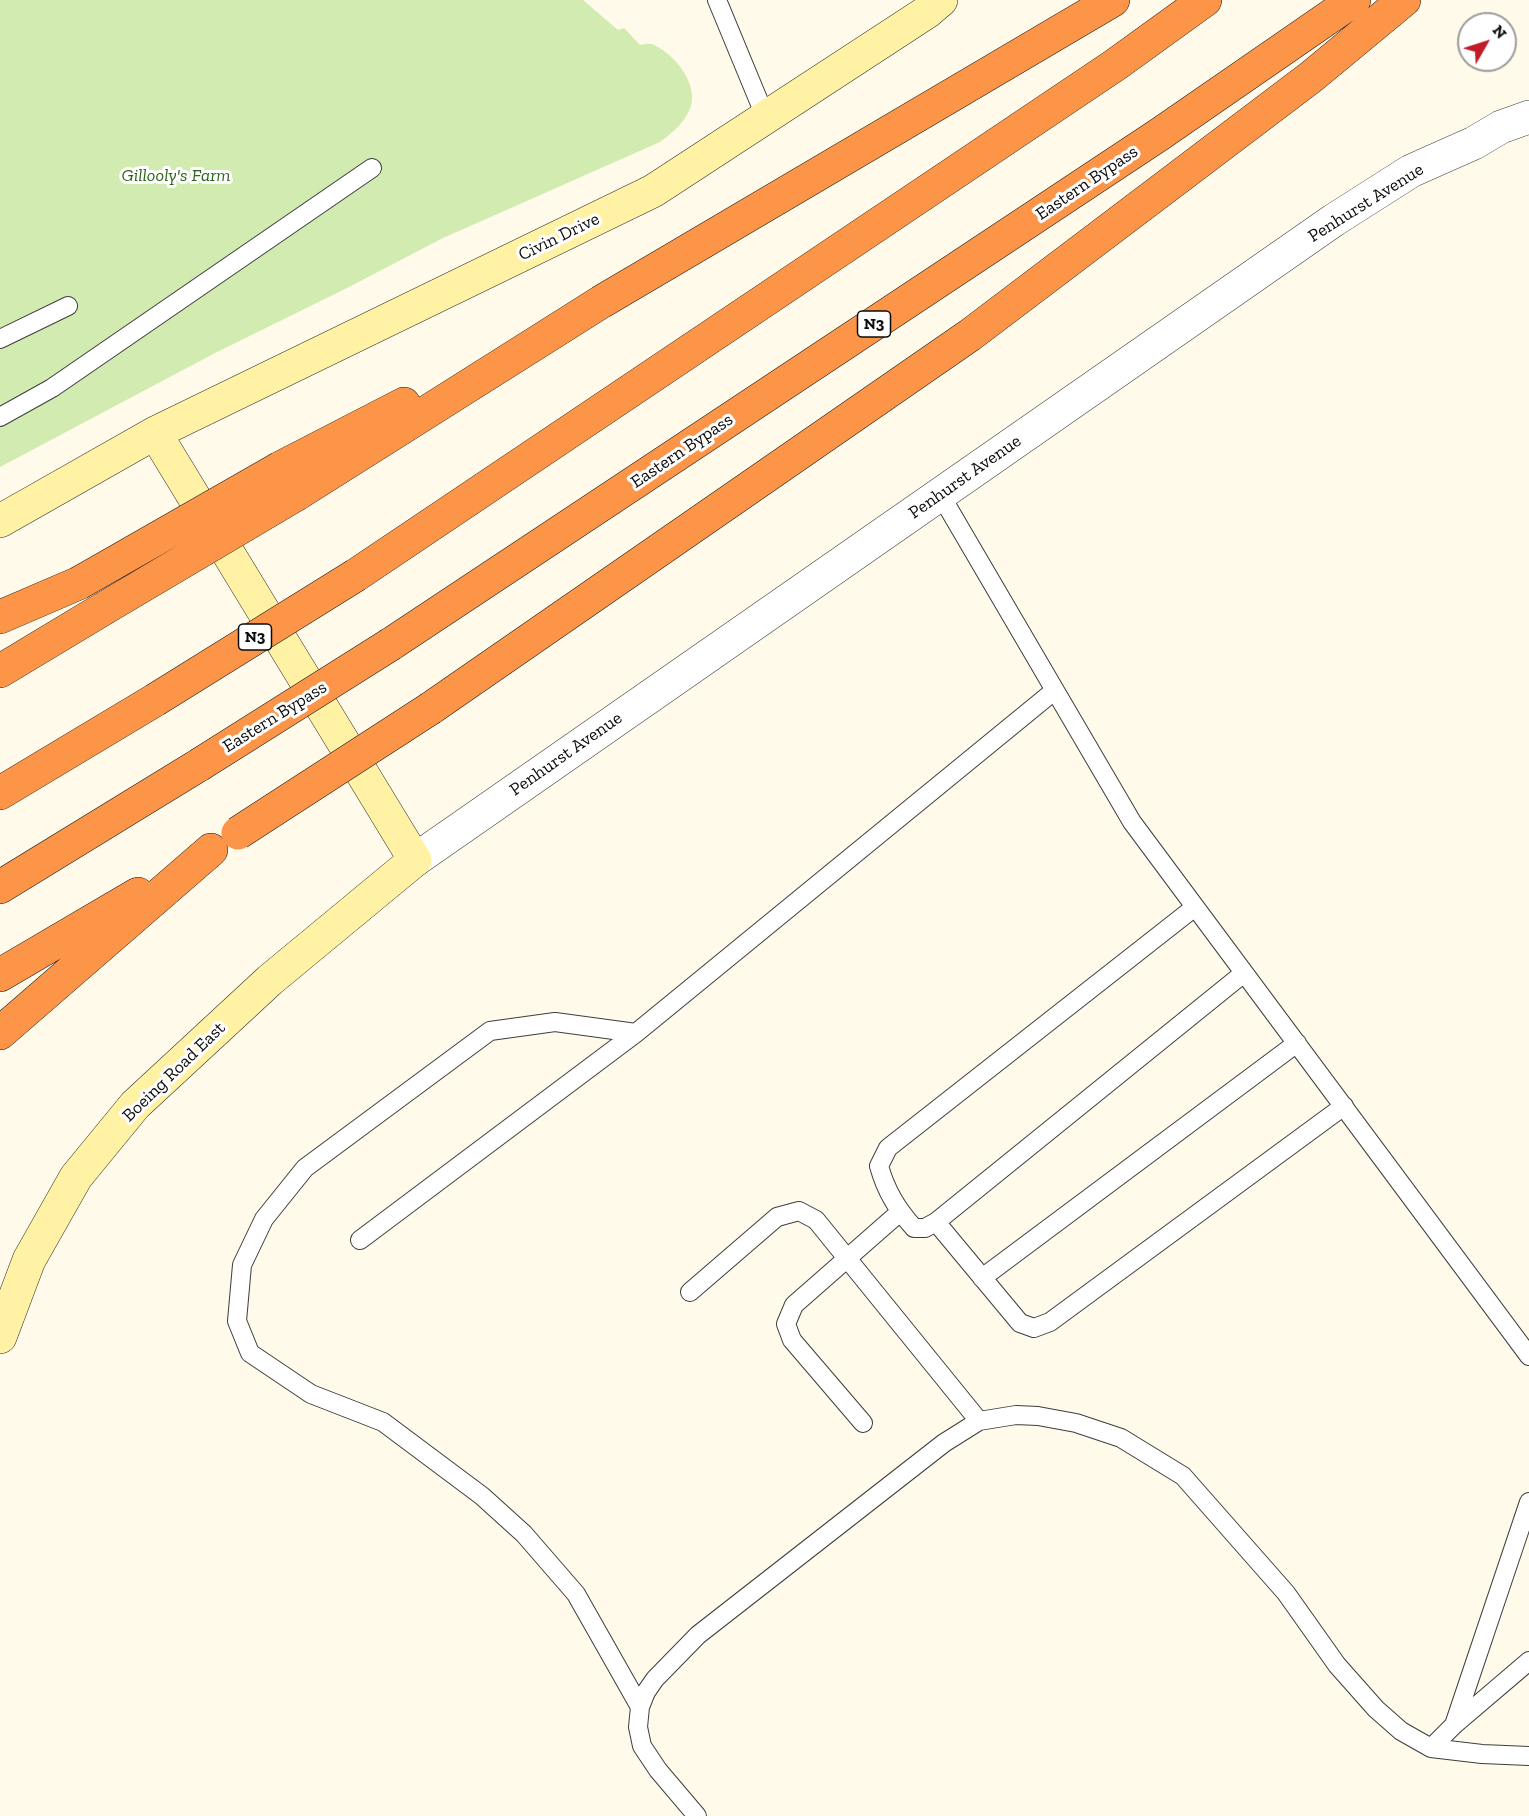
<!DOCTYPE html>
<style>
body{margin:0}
#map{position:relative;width:1529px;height:1816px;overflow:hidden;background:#fffae9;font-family:"Zilla Slab",serif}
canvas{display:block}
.north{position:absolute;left:1457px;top:12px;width:60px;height:60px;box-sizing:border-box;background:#fff;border:2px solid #9d9d9d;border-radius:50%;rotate:51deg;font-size:16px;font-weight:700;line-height:24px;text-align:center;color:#0b0b0b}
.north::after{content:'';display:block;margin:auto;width:21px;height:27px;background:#c21c29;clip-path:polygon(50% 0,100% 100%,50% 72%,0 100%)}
</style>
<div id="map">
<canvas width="1529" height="1816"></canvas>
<div class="north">N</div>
</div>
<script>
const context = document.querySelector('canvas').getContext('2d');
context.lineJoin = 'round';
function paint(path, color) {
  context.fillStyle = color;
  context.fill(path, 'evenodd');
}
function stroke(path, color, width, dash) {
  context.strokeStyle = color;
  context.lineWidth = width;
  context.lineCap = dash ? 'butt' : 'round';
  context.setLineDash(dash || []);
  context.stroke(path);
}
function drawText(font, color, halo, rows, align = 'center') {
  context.font = font + ' "Zilla Slab",serif';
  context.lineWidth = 6;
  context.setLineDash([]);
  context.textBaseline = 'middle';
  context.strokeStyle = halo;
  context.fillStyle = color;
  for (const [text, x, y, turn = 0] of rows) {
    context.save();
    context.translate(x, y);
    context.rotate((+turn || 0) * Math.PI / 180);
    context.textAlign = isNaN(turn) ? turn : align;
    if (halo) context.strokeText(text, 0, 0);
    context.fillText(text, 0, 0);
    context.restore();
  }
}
paint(new Path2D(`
 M0 0H583L618 30 624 28 640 45C645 44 650 43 654 45 676 55 701 87 689 111 683 124 671 134 660 142L443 238 347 288 215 353 0 467Z`), '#d1ebb1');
const lane = new Path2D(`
 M717 0 765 116
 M0 339 68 306
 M0 417 52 388 372 168
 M940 494 1132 822 1529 1356
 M1195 907 888 1148 879 1166C886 1191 897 1209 914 1228H925L936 1222 1244 973
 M636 1033 555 1022 490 1031 305 1168 264 1219 242 1265 237 1321 250 1353 311 1394 383 1422 482 1496 524 1534 576 1594 640 1707
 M936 1222 1020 1323 1034 1328 1050 1322 1344 1106
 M360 1240 636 1033 1054 691
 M982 1278 1297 1043
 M690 1292 777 1217 799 1211 816 1220 979 1421
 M863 1423 792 1340 786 1324 794 1305 900 1212
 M1454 1725 1529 1502
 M1431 1748 1454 1725 1529 1661
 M697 1816 658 1770 642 1746 638 1727 640 1707 646 1692 655 1679 698 1635 944 1443 979 1421 1016 1415 1038 1416 1076 1423 1121 1438 1183 1476 1286 1593 1337 1665 1376 1709 1401 1731 1431 1748 1482 1754 1529 1756`);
const street = new Path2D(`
 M415 860 1334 220 1411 171 1474 143 1501 127 1529 117`);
const secondary = new Path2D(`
 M0 521 155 433 653 191 927 12 941 0
 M0 1337 29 1260 76 1177 135 1105 270 980 415 860 155 433`);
const highway = new Path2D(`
 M280 468 404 404
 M297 494 601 302 1113 0
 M356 575 1115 65 1205 0
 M0 617 79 583
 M391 644 1160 134 1354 0
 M0 671 103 609
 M431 708 970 335 1311 77 1404 0
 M0 793 155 700
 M0 887 199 765
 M0 975 138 894
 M0 1033 211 850`);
stroke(lane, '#3e3e3e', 20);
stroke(street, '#3e3e3e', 34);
stroke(secondary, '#2d2d2d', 34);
stroke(highway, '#1c1c1c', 34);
stroke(lane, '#fff', 18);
stroke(street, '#fff', 33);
stroke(secondary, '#fff2a4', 33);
stroke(highway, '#fd9549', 33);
const highwayBridge = new Path2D(`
 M79 583 280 468
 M103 609 297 494
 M155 700 356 575
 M199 765 391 644
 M238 833 431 708`);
stroke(highwayBridge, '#1c1c1c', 34, []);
stroke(highwayBridge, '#fd9549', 33);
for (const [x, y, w] of [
 [874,324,33],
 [255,637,33]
]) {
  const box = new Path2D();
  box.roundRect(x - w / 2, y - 13, w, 26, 4.5);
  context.fillStyle = '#fff';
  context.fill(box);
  stroke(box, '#0b0b0b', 1.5);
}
drawText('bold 16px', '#0b0b0b', null, [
 ["N3",874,324],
 ["N3",255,637]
]);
drawText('italic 18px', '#2b6519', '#fff', [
 ["Gillooly's Farm",176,176]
]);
drawText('18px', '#0b0b0b', '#fff', [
 ["Eastern Bypass",1087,183,-34],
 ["Penhurst Avenue",1366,203,-32],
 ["Civin Drive",559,237,-26],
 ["Eastern Bypass",682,451,-34],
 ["Penhurst Avenue",965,477,-35],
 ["Eastern Bypass",275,717,-32],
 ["Penhurst Avenue",566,754,-35],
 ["Boeing Road East",174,1072,-44]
]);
</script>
